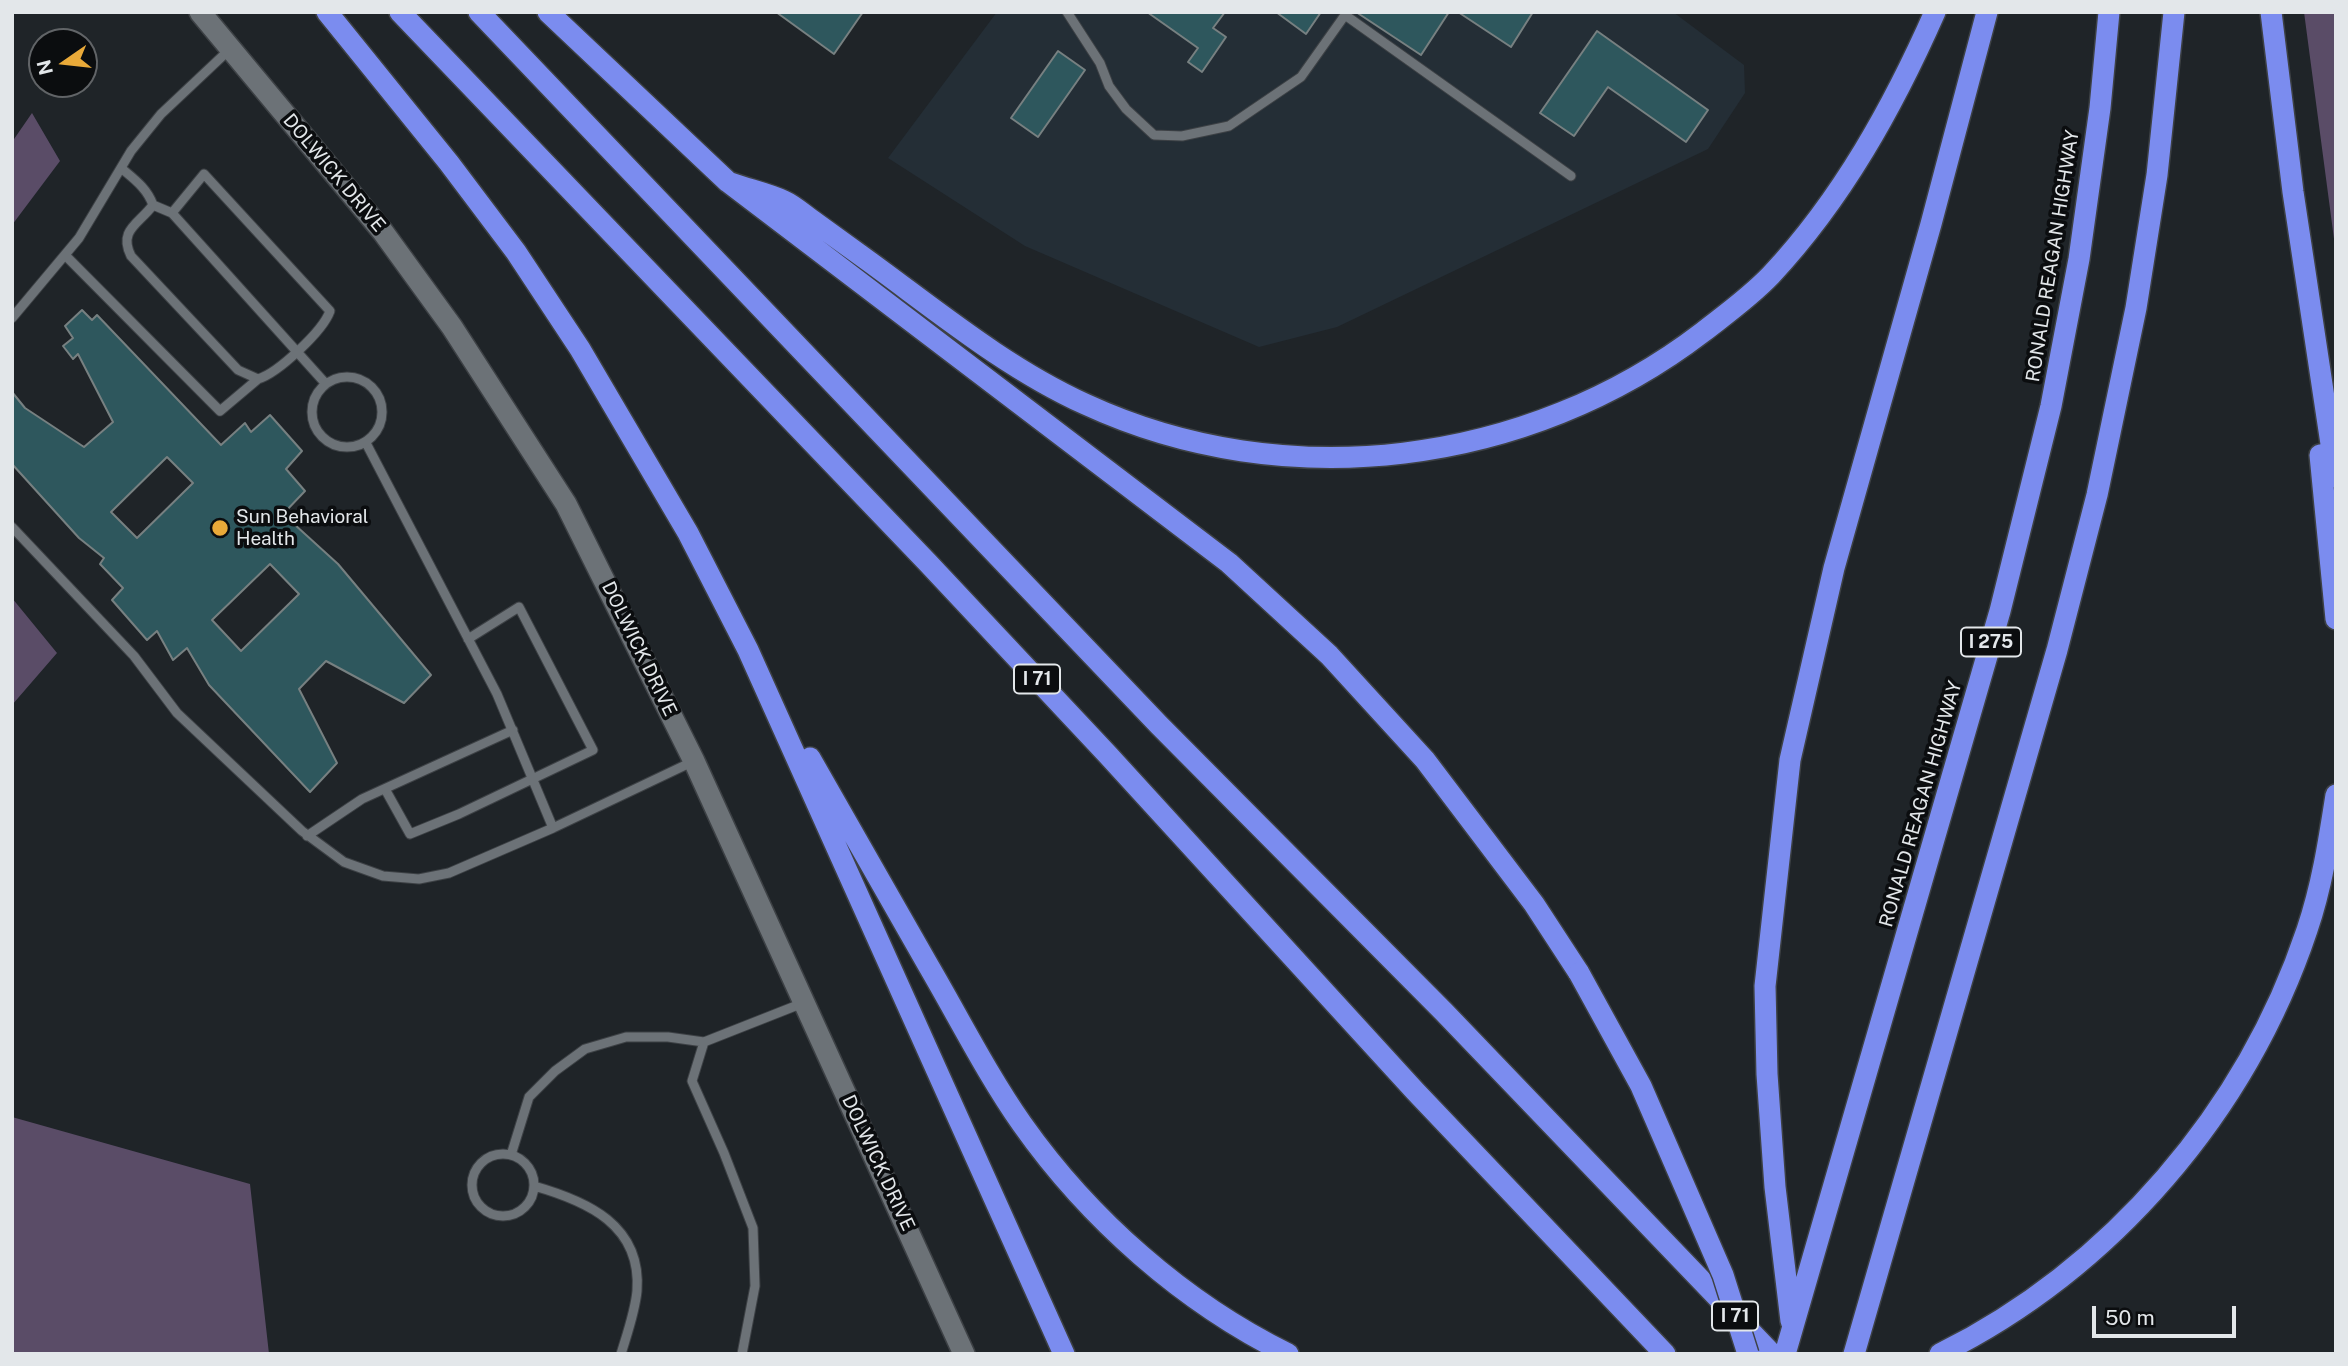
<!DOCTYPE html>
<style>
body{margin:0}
#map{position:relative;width:2348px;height:1366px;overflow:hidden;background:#1f2428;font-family:"Public Sans",sans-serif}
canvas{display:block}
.frame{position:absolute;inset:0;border:14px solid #e3e7ea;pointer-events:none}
.north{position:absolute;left:28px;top:28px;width:70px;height:70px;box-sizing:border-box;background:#0b0d0f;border:2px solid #616467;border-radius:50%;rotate:256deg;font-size:19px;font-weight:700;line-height:28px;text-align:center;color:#e3e7ea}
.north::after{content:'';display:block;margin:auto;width:24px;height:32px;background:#eaaa39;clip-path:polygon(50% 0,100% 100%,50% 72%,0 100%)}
.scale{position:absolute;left:2092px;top:1306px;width:144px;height:32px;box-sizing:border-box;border:4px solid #e3e7ea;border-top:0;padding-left:9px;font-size:21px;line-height:24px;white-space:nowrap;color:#e3e7ea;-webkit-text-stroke:5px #0b0d0f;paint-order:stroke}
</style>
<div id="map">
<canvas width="2348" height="1366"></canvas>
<div class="frame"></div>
<div class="north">N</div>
<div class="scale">50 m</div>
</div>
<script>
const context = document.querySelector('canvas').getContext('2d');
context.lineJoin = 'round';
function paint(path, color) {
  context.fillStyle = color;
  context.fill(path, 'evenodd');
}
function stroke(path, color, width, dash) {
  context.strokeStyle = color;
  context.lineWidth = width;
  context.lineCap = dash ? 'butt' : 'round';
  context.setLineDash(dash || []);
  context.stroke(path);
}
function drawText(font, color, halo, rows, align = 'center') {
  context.font = font + ' "Public Sans",sans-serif';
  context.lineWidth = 7;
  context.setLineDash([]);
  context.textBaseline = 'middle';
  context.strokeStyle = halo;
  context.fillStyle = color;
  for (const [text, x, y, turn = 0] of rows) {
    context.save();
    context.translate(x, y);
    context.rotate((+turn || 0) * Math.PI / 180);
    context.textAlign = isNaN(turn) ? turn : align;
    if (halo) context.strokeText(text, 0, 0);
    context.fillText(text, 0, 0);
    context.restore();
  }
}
paint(new Path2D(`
 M997 12H1673L1744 65 1745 93 1708 149 1337 327 1259 347 1025 246 888 158Z`), '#242e36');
paint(new Path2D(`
 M2304 12H2336V254Z
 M32 113 60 161 12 225V142Z
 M12 598 57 653 12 705Z
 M12 1117 250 1184 269 1354H12Z`), '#5a4c67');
const building = new Path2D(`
 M776 12H863L834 54Z
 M1147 12H1225L1213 28 1226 37 1202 72 1188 62 1198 48Z
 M1276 12H1321L1306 34Z
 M1356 12H1449L1421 55Z
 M1458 12H1533L1511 47Z
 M1597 31 1708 110 1686 142 1608 87 1574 136 1540 113Z
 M1058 51 1085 70 1038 137 1011 118Z
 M82 310 92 320 97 315 221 445 245 423 251 432 270 415 302 451 286 469 305 491 283 514 338 564 431 675 404 703 326 661 299 689 337 763 310 792 209 685 187 648 173 660 157 631 147 640 112 600 123 588 100 564 104 558 79 538 12 464V392L25 408 84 447 113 422 78 354 73 359 63 346 73 338 65 326ZM167 457 193 483 137 538 111 512ZM270 564 299 594 241 651 212 620Z`);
paint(building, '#2e575d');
stroke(building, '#778081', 2);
const lane = new Path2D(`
 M1067 12 1100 63 1109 86 1126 109 1154 135 1182 136 1229 126 1301 77 1345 15 1571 176
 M121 168C134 179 147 188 153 205 139 224 118 230 131 256L238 370 258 379C278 373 323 331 330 311L204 174 172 213 326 384
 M153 205 172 213
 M65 255 220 411 258 379
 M12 318 79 238 131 151 161 114 230 49
 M312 412a35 35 0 1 1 70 0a35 35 0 1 1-70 0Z
 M366 443 497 694 553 828
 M12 527 134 656 177 713 302 831 344 862 383 876 419 879 449 873 553 828 694 761
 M385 789 410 834 459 814 593 750 519 607 468 639
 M307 836 362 799 513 730
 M704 1042 692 1081 724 1153 753 1228 755 1286 742 1354
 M472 1185a31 31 0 1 1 62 0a31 31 0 1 1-62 0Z
 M511 1155 529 1097 555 1071 585 1049 626 1037H668L704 1042 803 1003
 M534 1186C587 1201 642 1225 637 1291 635 1312 627 1334 621 1354`);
const secondary = new Path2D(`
 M200 12 383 232 452 327 566 504 694 761 964 1354`);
const highway = new Path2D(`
 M327 12 449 163 516 252 580 349 688 533 748 650 1064 1354
 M400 12 928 563 1108 755 1415 1091 1665 1354
 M479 12 1159 725 1444 1012 1772 1354
 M548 12 728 182 1229 563 1329 655 1425 760 1534 904 1579 973
 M2271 12 2293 192 2336 477
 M728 182C746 189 767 193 784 201 793 205 801 212 809 218 827 231 845 244 863 257 935 309 1004 367 1085 404 1286 497 1528 466 1703 332 1726 314 1750 297 1771 275 1842 199 1893 107 1935 12
 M2320 455 2336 619
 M810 758C849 827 889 896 928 965 959 1018 987 1074 1022 1124 1089 1219 1184 1303 1288 1354
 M1791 1321 1775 1187 1767 1074 1765 986 1790 760 1834 568 1931 224 1987 12
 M1785 1354 2000 611 2051 406 2079 259 2100 108 2109 12
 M1854 1354 2057 650 2097 495 2136 308 2157 175 2174 12
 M1940 1354C2112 1268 2246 1112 2307 930 2322 886 2329 840 2336 795`);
stroke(lane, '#3d4145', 11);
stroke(secondary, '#3d4145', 24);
stroke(highway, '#3d4145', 24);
stroke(lane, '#6c7277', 9);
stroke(secondary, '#6c7277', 21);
stroke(highway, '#7b8cef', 21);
const highwayBridge = new Path2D(`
 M1579 973 1641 1086 1723 1275 1748 1354`);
stroke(highwayBridge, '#3d4145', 24, []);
stroke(highwayBridge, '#7b8cef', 21);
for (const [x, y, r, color] of [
 [220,528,9,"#eaaa39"]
]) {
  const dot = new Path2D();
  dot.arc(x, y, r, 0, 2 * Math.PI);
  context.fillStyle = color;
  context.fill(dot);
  stroke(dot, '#0b0d0f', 2.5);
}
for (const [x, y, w] of [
 [1991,642,60],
 [1037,679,46],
 [1735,1316,46]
]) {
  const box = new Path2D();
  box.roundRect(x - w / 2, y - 14.5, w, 29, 5);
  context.fillStyle = '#0b0d0f';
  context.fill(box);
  stroke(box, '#e3e7ea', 2);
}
drawText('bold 18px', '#e3e7ea', null, [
 ["I 275",1991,642],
 ["I 71",1037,679],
 ["I 71",1735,1316]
]);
drawText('19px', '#e3e7ea', '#0b0d0f', [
 ["DOLWICK DRIVE",334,173,50],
 ["RONALD REAGAN HIGHWAY",2053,256,-81],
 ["DOLWICK DRIVE",639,649,64],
 ["RONALD REAGAN HIGHWAY",1921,804,-74],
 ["DOLWICK DRIVE",878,1163,65]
]);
drawText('19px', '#e3e7ea', '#0b0d0f', [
 ["Sun Behavioral",236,517],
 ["Health",236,539]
], 'left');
</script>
